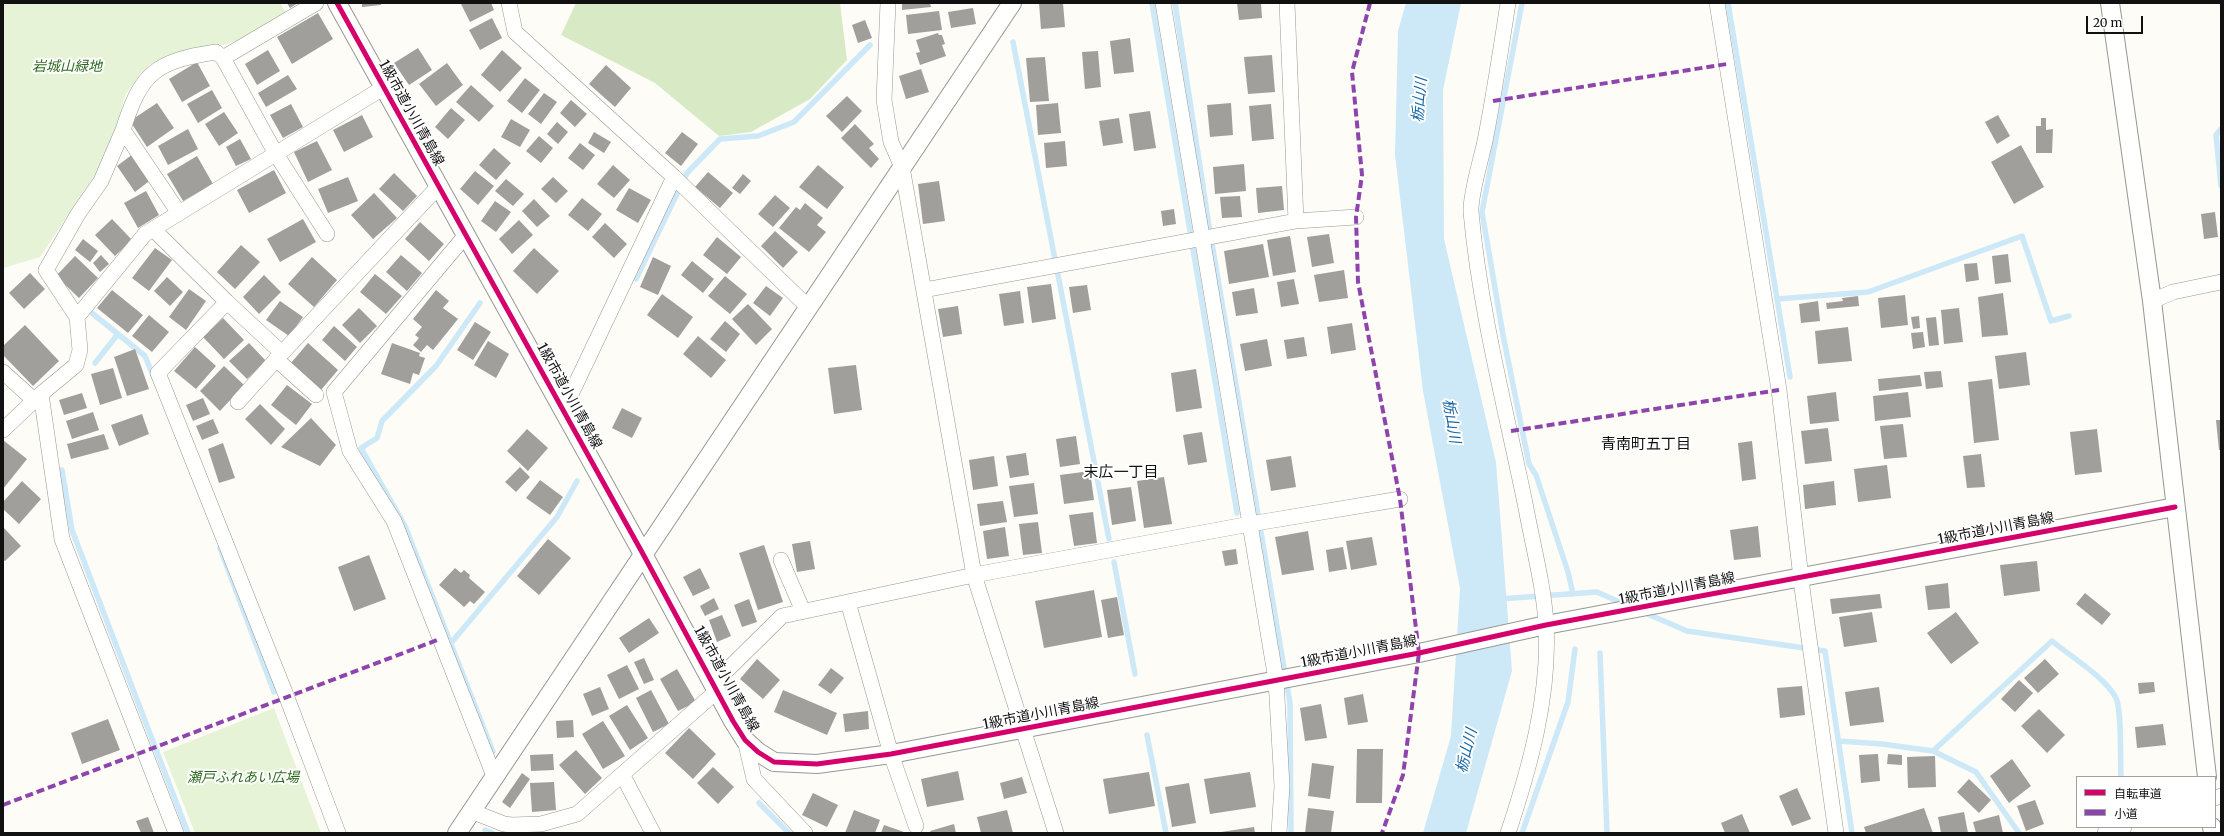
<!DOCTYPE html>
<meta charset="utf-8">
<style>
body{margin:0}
#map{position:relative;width:2224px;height:836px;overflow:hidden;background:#fdfcf7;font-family:Merriweather,"Noto Sans JP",serif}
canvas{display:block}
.frame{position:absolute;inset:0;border:4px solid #111;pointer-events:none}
.legend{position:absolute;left:2076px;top:776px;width:140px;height:52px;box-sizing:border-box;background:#fff;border:1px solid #a0a0a0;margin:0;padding:5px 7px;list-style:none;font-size:12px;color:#111}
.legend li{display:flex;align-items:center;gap:8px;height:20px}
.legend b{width:20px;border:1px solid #a0a0a0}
.scale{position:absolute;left:2086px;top:16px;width:57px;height:18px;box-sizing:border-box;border:2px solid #111;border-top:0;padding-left:5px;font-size:12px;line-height:14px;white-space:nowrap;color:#111;-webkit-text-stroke:3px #fff;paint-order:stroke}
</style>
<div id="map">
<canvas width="2224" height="836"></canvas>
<div class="frame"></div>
<ul class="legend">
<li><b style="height:5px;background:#d6006c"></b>自転車道</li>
<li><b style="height:5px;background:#8e44ad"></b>小道</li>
</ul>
<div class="scale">20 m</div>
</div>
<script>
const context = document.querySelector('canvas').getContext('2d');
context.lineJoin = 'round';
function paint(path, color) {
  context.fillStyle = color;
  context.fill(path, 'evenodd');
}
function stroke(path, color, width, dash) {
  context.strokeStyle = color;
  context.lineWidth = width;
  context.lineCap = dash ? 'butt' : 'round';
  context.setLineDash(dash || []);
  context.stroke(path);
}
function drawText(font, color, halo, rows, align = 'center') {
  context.font = font + ' Merriweather,"Noto Sans JP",serif';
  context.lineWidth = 4;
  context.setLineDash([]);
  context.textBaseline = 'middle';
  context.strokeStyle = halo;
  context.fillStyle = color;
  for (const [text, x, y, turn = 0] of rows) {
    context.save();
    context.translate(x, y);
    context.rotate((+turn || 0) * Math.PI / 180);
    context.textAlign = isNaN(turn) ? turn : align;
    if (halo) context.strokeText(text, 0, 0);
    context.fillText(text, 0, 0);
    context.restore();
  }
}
paint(new Path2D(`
 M3 3H280L286 13 250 36 227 44 169 56 150 65 126 93 107 157 40 257 3 268Z
 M274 708 321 833H195L163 752Z`), '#e7f3d7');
paint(new Path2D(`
 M576 3H840L847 60 810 99 751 132 719 136 655 83 561 35Z`), '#d8eac5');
paint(new Path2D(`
 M1406 3H1461L1443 90 1444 239 1496 462 1512 671 1466 833H1423L1451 736 1460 589 1423 391 1395 155 1398 31Z`), '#cde8f7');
stroke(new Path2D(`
 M1152 3 1237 513
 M1175 3 1209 226 1290 703 1291 833
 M1522 3 1482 212 1503 335 1529 464 1536 475 1568 572 1573 594
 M1728 3 1790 377
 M1013 42 1109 539
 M2221 129 2216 135 2221 186
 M636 279 687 173 720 139 758 136 794 122 870 45
 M1777 299 1868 292 2022 236 2051 321 2069 316
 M480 303 436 366 382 421 377 438 361 448 405 526 493 752
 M92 313 145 356 154 378
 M95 363 118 334
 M62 470 72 530 188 833
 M220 548 274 692
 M1114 562 1135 674
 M1499 599 1597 592 1626 605
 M1643 612 1687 631 1825 651 1852 833
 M451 643 557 517 577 481
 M1600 653 1607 833
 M1147 735 1166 833
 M1839 741 1882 744 1933 751 1976 772 2019 833
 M1933 751 2052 641C2070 656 2106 678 2116 698 2122 710 2120 761 2121 777
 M759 803 789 833
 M485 830 492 833
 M1522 833 1568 702 1575 649`), '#cde8f7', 5.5);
paint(new Path2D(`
 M287 3H298L290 8Z
 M362 3H381V5L362 7Z
 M463 3H491L494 10 470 22 461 4Z
 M902 3H930L931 7 902 10Z
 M1039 3H1063L1065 27 1041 29Z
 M1237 3H1261L1262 18 1239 20Z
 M973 8 976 24 951 28 948 12Z
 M939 11 942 30 908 34 906 15Z
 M318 13 333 39 292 64 277 37Z
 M492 18 502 38 480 50 469 30Z
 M865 20 872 38 858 43 852 25Z
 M938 33 939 35H942L945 44 942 45 946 56 920 65 916 53 920 52 916 40Z
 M1130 38 1134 72 1114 74 1110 41Z
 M418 48 432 70 409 85 394 63Z
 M268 50 280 71 257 85 245 64Z
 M502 50 522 68 500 92 481 75Z
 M1098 51 1101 87 1085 89 1082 52Z
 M1272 55 1275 92 1248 94 1244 57Z
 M1045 57 1049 101 1030 102 1026 58Z
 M197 62 210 86 182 102 169 79Z
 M447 63 463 85 436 106 419 84Z
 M606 65 631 88 615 107 589 84Z
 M921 69 929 92 906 99 899 76Z
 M288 75 297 89 266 107 258 93Z
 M525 78 540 90 522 113 507 101Z
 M471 85 494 106 479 122 456 102Z
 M212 90 222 108 198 123 187 104Z
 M544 93 557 102 541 124 528 114Z
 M847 96 862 111 842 132 826 116Z
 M571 100 587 114 575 127 560 113Z
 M157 103 174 128 147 147 130 121Z
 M1058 103 1061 133 1038 135 1036 105Z
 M1231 103 1233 135 1210 137 1207 105Z
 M291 104 303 127 283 138 270 115Z
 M1271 104 1274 139 1252 141 1249 106Z
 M451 108 465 120 448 139 435 127Z
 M1150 111 1156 148 1134 151 1129 114Z
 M224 112 238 133 219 146 205 124Z
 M362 115 373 137 344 152 333 130Z
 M1998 115 2010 136 1997 144 1985 122Z
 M1119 118 1123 143 1103 146 1099 121Z
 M2041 118H2046V130L2053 129 2052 153H2036V126H2041Z
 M511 119 530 130 520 147 501 137Z
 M557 122 568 132 558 144 547 134Z
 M855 124 874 144 869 148 879 159 871 168 841 138Z
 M188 129 198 149 168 165 158 146Z
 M594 132 611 142 604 153 588 143Z
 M682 132 698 144 681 166 665 153Z
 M539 136 553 148 541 163 526 151Z
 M240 139 251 159 236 166 226 147Z
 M317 141 332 170 308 182 294 152Z
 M1065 141 1067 166 1046 168 1044 143Z
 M580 143 595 155 583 170 568 158Z
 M2021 145 2044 187 2014 204 1991 162Z
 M494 148 511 163 496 180 479 165Z
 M133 154 152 179 135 192 117 166Z
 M197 156 213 184 183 201 167 174Z
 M1244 164 1246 191 1215 194 1213 167Z
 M613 165 630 180 614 198 597 184Z
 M818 165 844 187 827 209 799 187Z
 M274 170 286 193 249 213 237 190Z
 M475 171 494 186 478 205 460 189Z
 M708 172 733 193 720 208 695 187Z
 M394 173 417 196 403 211 379 189Z
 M743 174 751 181 740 194 732 188Z
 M348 177 358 201 328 213 318 189Z
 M553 177 568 191 556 203 541 189Z
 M506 179 524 194 513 206 495 191Z
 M939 181 945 221 923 224 918 184Z
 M1282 186 1284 210 1258 213 1256 188Z
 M629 188 651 200 638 223 616 210Z
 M146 191 159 215 138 228 124 203Z
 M374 193 397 218 373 239 351 215Z
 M775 195 790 208 773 227 758 214Z
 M1240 196 1242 217 1222 218 1220 197Z
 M582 198 602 214 588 231 568 215Z
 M534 199 550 216 537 227 522 211Z
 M495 201 511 212 496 232 481 221Z
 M805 203 823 218 817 225 826 232 809 252 779 228 796 207 800 210Z
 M1174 209 1176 224 1163 226 1161 211Z
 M2215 212 2218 237 2204 239 2201 214Z
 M112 219 132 240 115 256 95 235Z
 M303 219 316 242 280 262 267 239Z
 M519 220 533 235 512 254 499 239Z
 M420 222 444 244 429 261 405 239Z
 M605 223 627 244 614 258 592 237Z
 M775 231 798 252 783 268 761 246Z
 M1329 234 1334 263 1312 267 1307 237Z
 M1290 236 1296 272 1273 276 1267 240Z
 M717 237 741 257 727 274 703 255Z
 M83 239 98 251 90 262 75 250Z
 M1263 244 1269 277 1229 284 1224 251Z
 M241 245 260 262 235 289 217 272Z
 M155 248 172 260 149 291 132 278Z
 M534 248 559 271 537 294 513 271Z
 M2008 254 2011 282 1995 284 1992 256Z
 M101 255 109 264 100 272 93 263Z
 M401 255 422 273 407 291 386 272Z
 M75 256 98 278 79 298 56 276Z
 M312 257 337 280 314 307 288 284Z
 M653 257 671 266 658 295 640 287Z
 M692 261 714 279 703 293 681 275Z
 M1977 263 1979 280 1966 282 1964 264Z
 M1344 270 1348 298 1319 302 1314 275Z
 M30 273 45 289 24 309 9 293Z
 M375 274 402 296 386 314 360 292Z
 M264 275 281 292 259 314 243 297Z
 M725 276 747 294 730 314 708 296Z
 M167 277 183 292 170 306 154 291Z
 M1294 279 1299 304 1281 307 1277 282Z
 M1051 284 1056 319 1032 323 1027 287Z
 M1087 285 1091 310 1073 313 1069 287Z
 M766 286 783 298 770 316 753 303Z
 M1254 288 1258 313 1236 316 1232 292Z
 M189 289 206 301 186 330 169 317Z
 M112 290 143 315 128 333 97 308Z
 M436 290 449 301 443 308 458 319 433 350 427 345 421 352 413 345 419 338 415 335 422 327 413 319Z
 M1020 291 1024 323 1004 326 999 294Z
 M2003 293 2008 335 1982 337 1978 297Z
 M662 294 693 317 678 338 647 315Z
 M1905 295 1908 325 1881 328 1878 298Z
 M1858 296 1859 306 1827 309 1826 303 1843 301 1842 298Z
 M280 301 303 317 289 336 266 320Z
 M1818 301 1820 321 1801 323 1799 304Z
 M748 304 772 329 756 345 732 319Z
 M958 306 962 334 943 337 938 309Z
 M359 308 377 326 360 343 342 325Z
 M1959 308 1963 342 1944 344 1941 310Z
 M149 315 169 332 152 352 132 336Z
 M1919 316 1920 328 1913 329 1911 317Z
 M1936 317 1939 345 1929 346 1926 318Z
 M223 318 244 340 224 359 203 337Z
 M725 321 740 334 726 352 710 339Z
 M475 322 491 332 473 360 457 350Z
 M1352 323 1356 350 1331 354 1327 327Z
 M25 325 59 361 33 386 3 355V346Z
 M334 326 357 347 345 361 322 340Z
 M1848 327 1852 361 1818 364 1815 331Z
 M1923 332 1925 347 1913 349 1911 333Z
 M698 336 726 360 711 378 683 354Z
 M1304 337 1307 356 1287 359 1284 340Z
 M1267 339 1272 366 1245 371 1240 344Z
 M488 341 509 354 496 378 474 365Z
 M249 343 266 361 247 379 229 361Z
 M308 343 338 370 321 390 291 363Z
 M392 343 420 353 419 356 425 358 419 375 413 373 410 384 381 374Z
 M195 347 216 366 196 389 174 371Z
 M135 349 149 389 127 396 114 357Z
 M2026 352 2030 385 1999 389 1995 356Z
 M856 365 862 410 834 414 828 368Z
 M224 366 244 385 220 411 200 391Z
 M113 368 122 398 100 405 91 374Z
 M1196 369 1202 408 1176 412 1171 373Z
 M1941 371 1943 387 1926 389 1924 372Z
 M1920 375 1922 386 1879 391 1878 379Z
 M1992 379 1999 440 1974 443 1968 382Z
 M287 385 312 404 296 425 271 405Z
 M1836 392 1839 421 1810 424 1807 396Z
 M1908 392 1911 417 1875 421 1873 396Z
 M82 393 87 408 64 415 59 400Z
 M203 398 210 414 193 421 186 405Z
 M260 404 285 429 271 445 245 419Z
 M622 408 642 418 632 438 612 428Z
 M93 412 99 430 72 439 66 421Z
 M142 414 149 434 119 446 111 425Z
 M311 418 336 445 320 466 281 447Z
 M213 419 219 433 202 440 196 426Z
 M2216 420H2221V450H2219Z
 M1903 424 1907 457 1884 459 1880 426Z
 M1828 428 1832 461 1805 464 1801 431Z
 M527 429 548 448 528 471 507 451Z
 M2097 429 2102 472 2075 475 2070 432Z
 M1202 432 1207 462 1188 465 1183 435Z
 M104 434 109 449 71 459 67 444Z
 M1076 436 1080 464 1060 467 1056 439Z
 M3 440 27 459 3 489Z
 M1752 441 1756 479 1742 481 1738 443Z
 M223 443 235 478 219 483 208 449Z
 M1026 453 1029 475 1010 478 1006 456Z
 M1981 454 1985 487 1967 488 1963 456Z
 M994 456 998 486 973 490 969 460Z
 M1291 456 1296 487 1271 491 1266 460Z
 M1887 465 1891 498 1858 502 1854 469Z
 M520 467 530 477 516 492 505 482Z
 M1090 471 1094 500 1064 504 1060 475Z
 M1164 477 1172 524 1144 528 1137 481Z
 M540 480 563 497 550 515 526 498Z
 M22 481 41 499 19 524 3 509V502Z
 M1834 481 1836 505 1805 509 1803 485Z
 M1034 483 1038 514 1014 517 1009 486Z
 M1131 487 1136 521 1112 525 1107 490Z
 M1003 501 1007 522 980 526 977 504Z
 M1093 512 1097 543 1074 546 1069 515Z
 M1038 522 1042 553 1023 555 1019 524Z
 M1758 526 1761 557 1734 560 1730 530Z
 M3 527 21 546 5 561 3 560Z
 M1005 527 1009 556 987 559 983 531Z
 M1308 531 1314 570 1282 575 1275 537Z
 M1372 537 1377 565 1351 570 1346 541Z
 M548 539 571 558 539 595 517 576Z
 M810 541 815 569 797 572 792 544Z
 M764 545 783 602 758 610 739 553Z
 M1343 547 1347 569 1329 572 1326 550Z
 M1236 549 1238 564 1225 566 1222 551Z
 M369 555 386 599 354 611 338 567Z
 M2037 561 2040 591 2004 596 2000 565Z
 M455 568 461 573 464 570 470 575 469 578 485 592 474 604 470 601 464 607 439 585Z
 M700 568 710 588 693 596 683 577Z
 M1948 583 1950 608 1928 610 1925 586Z
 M1094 590 1102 637 1044 648 1035 601Z
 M2085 593 2111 614 2102 625 2076 604Z
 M1880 594 1882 608 1832 614 1830 599Z
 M1117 597 1124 635 1108 638 1101 600Z
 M714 598 719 609 705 616 700 606Z
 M749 599 757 622 742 627 734 605Z
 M1872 612 1877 642 1844 647 1839 617Z
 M1956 612 1979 643 1951 664 1927 633Z
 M722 615 731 636 717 642 709 620Z
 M649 618 659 633 629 653 619 638Z
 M644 658 654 680 644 684 634 662Z
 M757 659 780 680 763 699 740 679Z
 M2045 659 2059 674 2038 693 2024 678Z
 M627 665 639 689 619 699 607 675Z
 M831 668 844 678 831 694 818 685Z
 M677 669 696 702 678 711 660 679Z
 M2019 680 2033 693 2015 712 2001 699Z
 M2154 682 2155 692 2139 694 2138 683Z
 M1802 686 1805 715 1780 718 1777 688Z
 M600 687 609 709 592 716 583 694Z
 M1879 687 1884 722 1850 726 1845 692Z
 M651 690 669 724 653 732 636 698Z
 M783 690 837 713 827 735 774 712Z
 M1363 694 1368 722 1348 725 1344 698Z
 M1321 704 1327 738 1305 741 1300 708Z
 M627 705 648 738 630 750 609 716Z
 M2039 709 2065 735 2047 753 2021 726Z
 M868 711 869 729 845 732 843 714Z
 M108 719 120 750 82 764 71 733Z
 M573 720 574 737 557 738 556 721Z
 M603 721 625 756 603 769 582 734Z
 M2163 724 2166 745 2137 748 2135 727Z
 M689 728 716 754 693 779 665 753Z
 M1357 749H1383L1382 803H1356Z
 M576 750 602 778 585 794 559 765Z
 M553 754 554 770 531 771 530 755Z
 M1878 754 1880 781 1861 783 1859 755Z
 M1888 754 1902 755V765L1887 764Z
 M1935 756 1936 787 1908 788 1907 757Z
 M2012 759 2031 786 2009 803 1990 776Z
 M1312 763 1334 766 1330 799 1308 796Z
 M713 767 734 787 718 804 697 783Z
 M958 771 964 800 927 807 921 779Z
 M1149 772 1155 806 1109 814 1103 779Z
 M1250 772 1256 807 1210 814 1204 779Z
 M522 773 530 779 510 808 502 802Z
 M1022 777 1027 793 1004 799 1000 783Z
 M1969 779 1991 800 1979 813 1957 792Z
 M554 782 556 810 532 812 530 783Z
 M1189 783 1196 823 1172 827 1165 787Z
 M1797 788 1811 819 1792 826 1779 796Z
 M813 793 838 805 827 827 802 815Z
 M2035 800 2044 824 2026 831 2017 806Z
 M1308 808 1334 811 1331 833H1305Z
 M1924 808 1933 833H1866L1864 827Z
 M854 810 880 820 875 833H845Z
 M1007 810 1013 833H981L977 817Z
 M1964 812 1968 833H1941L1938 817Z
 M1742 814 1750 833H1725L1721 823Z
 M1999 815 2003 833H1976L1973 822Z
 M148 817 154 833H141L136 821Z
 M954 824 956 833H931L930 831Z
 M884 825 904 832 903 833H881Z
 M1254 827 1255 833H1221V832Z`), '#a19f9c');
const minor = new Path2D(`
 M316 3 223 58 276 154 327 234
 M509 3 515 32 674 177 808 307
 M888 3 884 100 891 142 902 167 974 575 1056 833
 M1163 3 1276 680 1282 786 1279 833
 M1287 3 1296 221
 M1717 3 1779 390 1803 595 1836 833
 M179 213 123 130C141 72 156 61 216 52L223 58
 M153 229 227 302 282 353 438 187
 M466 235 334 392 350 451 394 521 494 776
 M924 290 1296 221 1356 217
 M2152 301 2173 292 2221 282
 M227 302 158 373 286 695 338 833
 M77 317 145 234 383 88
 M276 359 316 395
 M3 372 34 400
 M41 394 62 539 176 833
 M238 402 282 353
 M563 411 674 177
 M3 430 41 394 76 365 80 350 77 317 46 270 78 214 101 181 123 130
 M781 560 803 611
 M848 602 891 754 916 826
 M713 684 782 616 974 575 1250 524 1400 499
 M745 740 754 779 805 833
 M623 776 653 833
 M2215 798 2221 796
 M471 811 504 824 512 825 541 824 577 814 717 691
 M1508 833C1530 767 1550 695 1546 625 1544 586 1533 547 1526 508 1506 410 1480 312 1471 212 1470 195 1481 160 1485 141 1494 95 1501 49 1508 3
 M2105 833 2124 827`);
const tertiary = new Path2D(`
 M337 3 643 554 733 721 745 740 758 752 774 762 817 764 891 754 1419 653 1546 625 2175 507
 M2110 3 2152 301 2207 777
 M2212 827 2213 833
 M457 833 1012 3`);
stroke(minor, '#979795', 16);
stroke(tertiary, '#979795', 20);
stroke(minor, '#fffffe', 15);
stroke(tertiary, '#fffffe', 18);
stroke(new Path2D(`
 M1370 3 1352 72 1362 175 1356 217 1358 282 1400 499 1419 653 1403 775 1382 833
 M1493 101 1727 64
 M1511 431 1779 390
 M3 805 440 639`), '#8e44ad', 4, [8, 4]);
stroke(new Path2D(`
 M337 3 643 554 733 721 745 740 758 752 774 762 817 764 891 754 1419 653 1546 625 2175 507`), '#d6006c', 5);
drawText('italic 14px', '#2f6b1f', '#fff', [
 ["岩城山緑地",67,67],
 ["瀬戸ふれあい広場",243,778]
]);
drawText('14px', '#111', '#fff', [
 ["1級市道小川青島線",411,113,61],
 ["1級市道小川青島線",569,396,61],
 ["1級市道小川青島線",1996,529,-11],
 ["1級市道小川青島線",1677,589,-11],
 ["1級市道小川青島線",1359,652,-11],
 ["1級市道小川青島線",726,679,61],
 ["1級市道小川青島線",1041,714,-11]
]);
drawText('italic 15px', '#1768a6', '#fff', [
 ["栃山川",1420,100,-85],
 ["栃山川",1451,421,81],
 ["栃山川",1467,751,-76]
]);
drawText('15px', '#111', '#fff', [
 ["青南町五丁目",1646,445],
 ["末広一丁目",1121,473]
]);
</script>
